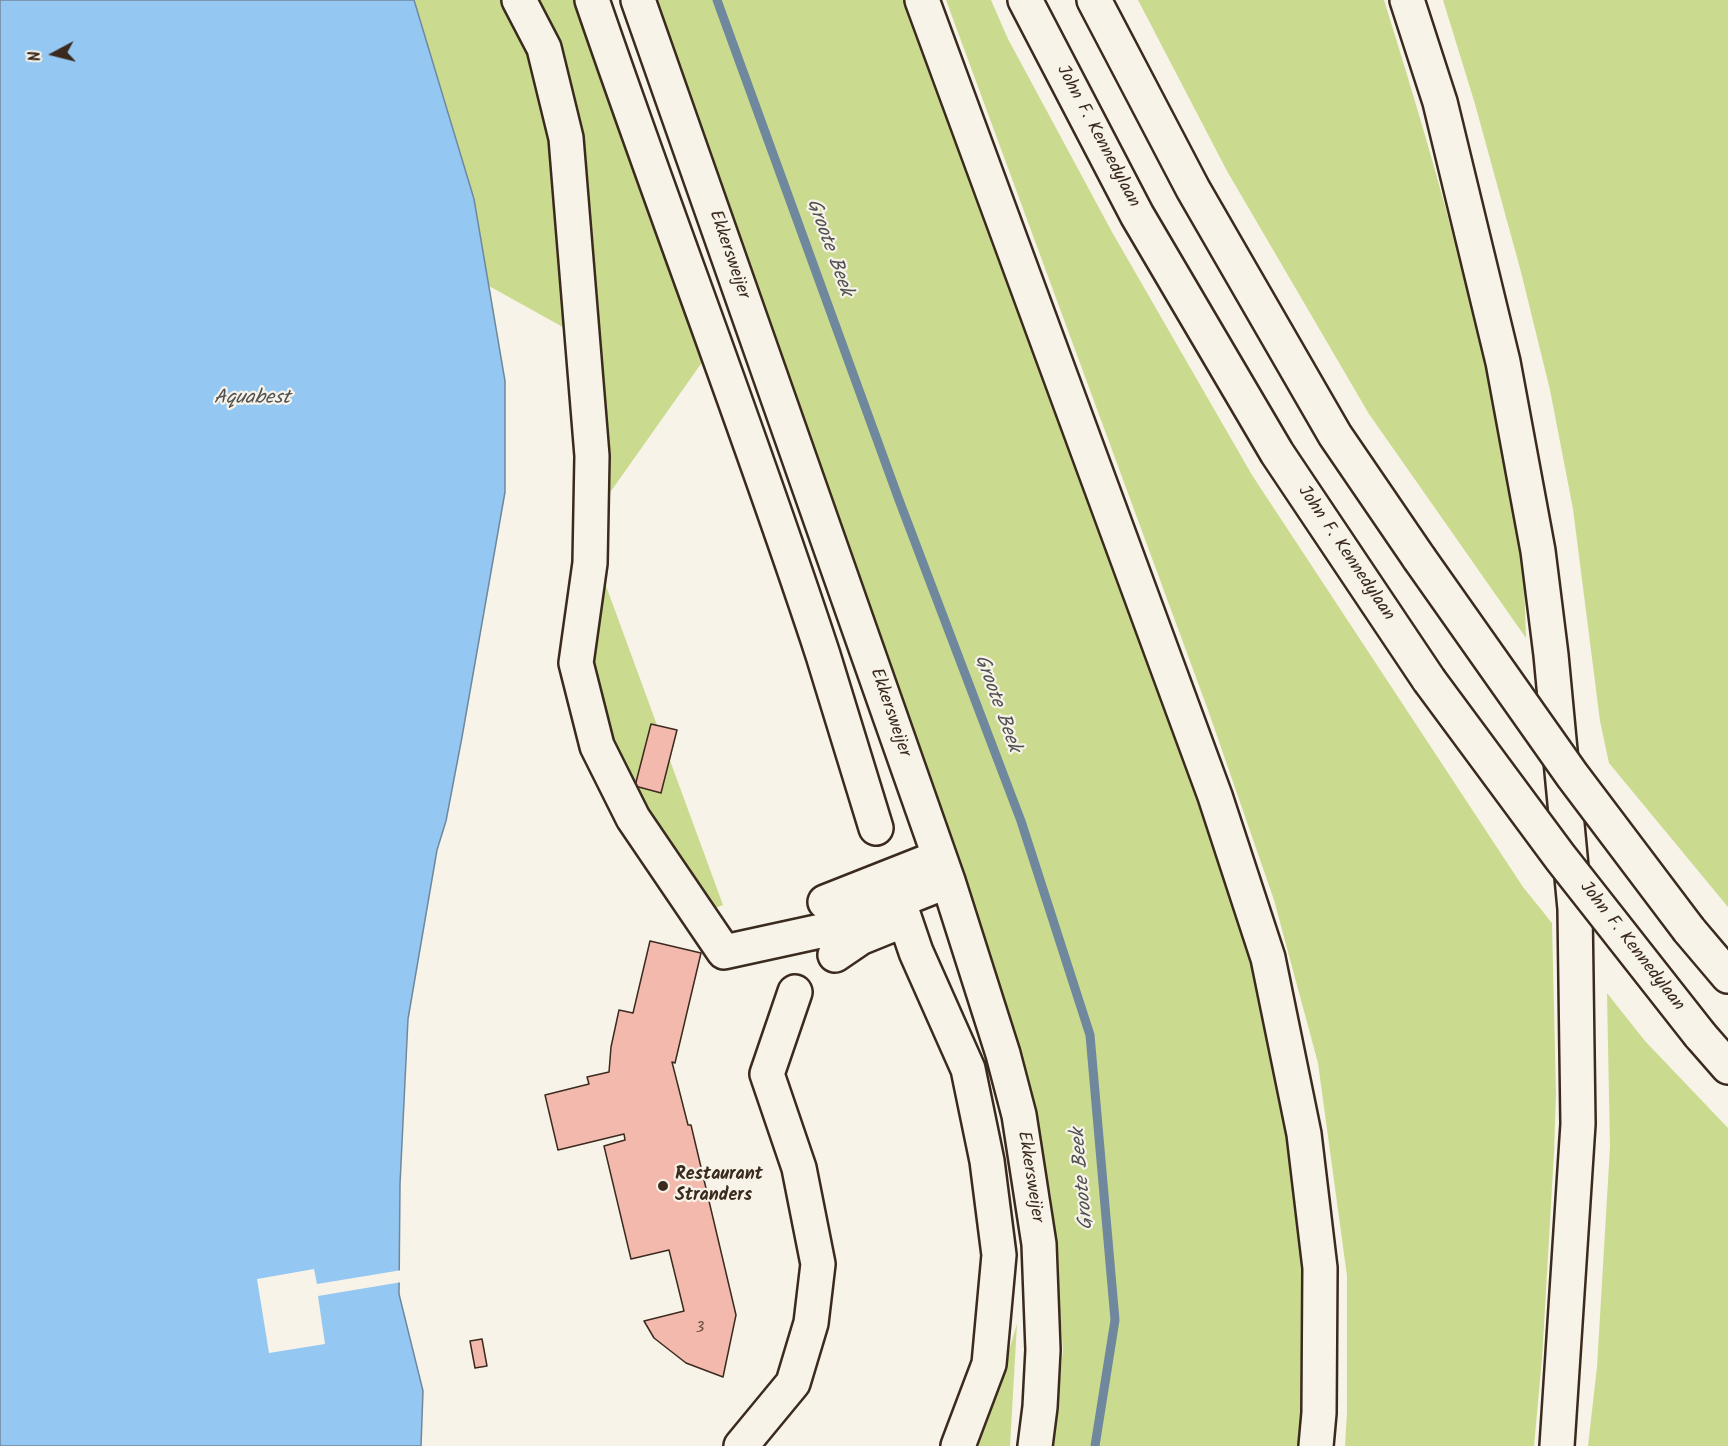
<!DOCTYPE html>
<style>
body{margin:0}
#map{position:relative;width:1728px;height:1446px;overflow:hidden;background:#f7f3e8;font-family:Kalam,sans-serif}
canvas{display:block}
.north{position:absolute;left:24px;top:24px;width:60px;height:60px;-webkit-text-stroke:4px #f7f3e8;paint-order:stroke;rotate:263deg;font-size:16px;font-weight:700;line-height:24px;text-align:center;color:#3b2a1e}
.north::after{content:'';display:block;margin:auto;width:21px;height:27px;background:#3b2a1e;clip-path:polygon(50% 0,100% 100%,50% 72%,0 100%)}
</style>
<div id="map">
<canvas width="1728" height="1446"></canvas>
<div class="north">N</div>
</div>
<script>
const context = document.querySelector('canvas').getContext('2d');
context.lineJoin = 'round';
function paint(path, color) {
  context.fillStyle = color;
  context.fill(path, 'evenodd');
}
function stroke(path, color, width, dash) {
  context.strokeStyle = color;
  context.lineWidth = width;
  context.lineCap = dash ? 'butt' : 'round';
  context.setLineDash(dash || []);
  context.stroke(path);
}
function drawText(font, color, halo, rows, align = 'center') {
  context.font = font + ' Kalam,sans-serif';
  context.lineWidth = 4.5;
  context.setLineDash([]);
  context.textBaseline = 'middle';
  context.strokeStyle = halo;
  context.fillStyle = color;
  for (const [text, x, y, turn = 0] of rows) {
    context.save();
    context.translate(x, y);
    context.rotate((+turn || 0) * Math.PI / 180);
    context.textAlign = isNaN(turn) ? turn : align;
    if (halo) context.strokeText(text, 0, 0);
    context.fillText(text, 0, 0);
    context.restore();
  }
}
paint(new Path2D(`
 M414 0H503L532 47 552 127 570 331 489 286 474 199Z
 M535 0H582L703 361 604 501Z
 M652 0H907L1147 645 1257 963 1289 1135 1306 1269 1302 1446H1053L1063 1350 1051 1195 1019 1050 945 823Z
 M946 0H991L1008 39 1112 232 1252 475 1523 887 1552 923 1556 1094 1554 1153 1542 1359 1534 1446H1345L1347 1412V1276L1318 1063 1274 900 1208 710Z
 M1138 0H1384C1441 182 1493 367 1521 556 1525 583 1525 611 1526 638L1369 414 1227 171Z
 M1443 0H1728V907L1609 763 1600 721 1573 509 1550 390 1521 272 1475 104Z
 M602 575 723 905 705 912 607 741 587 663Z
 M1607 993 1645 1041 1728 1128V1446H1588L1597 1367 1610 1147Z
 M1017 1324 1010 1446H976L987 1423Z`), '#cadb8f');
const water = new Path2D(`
 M0 0H414L474 199 505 381V492L462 737 446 821 437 850 408 1019 400 1184 399 1294 423 1391 421 1446H0Z`);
paint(water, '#94c7f1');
stroke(water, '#70889d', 1.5);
paint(new Path2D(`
 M314 1269 317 1284 402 1270V1282L318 1296 325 1344 269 1353 257 1279Z`), '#f7f3e8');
stroke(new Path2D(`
 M717 0 899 500 1021 821 1090 1035 1115 1320 1095 1446`), '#70889d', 9);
const building = new Path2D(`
 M651 724 677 730 661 793 635 786Z
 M650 941 701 953 675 1063 672 1062 688 1125H691L736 1315 723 1377 686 1363 654 1338 644 1321 684 1311 669 1250 631 1259 604 1146 625 1140 624 1134 558 1150 545 1095 589 1084 587 1077 609 1072 611 1047 619 1010 633 1013Z
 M482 1339 487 1366 475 1368 470 1341Z`);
paint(building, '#f3b9ad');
stroke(building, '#3b2a1e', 1.5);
const minor = new Path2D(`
 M519 0 544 48 566 138 592 456 590 563 576 663 597 746 633 818 724 952 825 930 948 881
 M592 0C667 219 751 435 823 655 841 712 858 770 876 828
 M638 0 948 881 1003 1054 1019 1115 1039 1244 1043 1350 1040 1407 1035 1446
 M825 902 939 857
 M899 902 916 952 968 1069 987 1161 999 1255 989 1364 958 1446
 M835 955 860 938 892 925
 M741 1446 793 1383 811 1323 818 1264 799 1168 767 1074 795 992`);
const highway = new Path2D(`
 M922 0 1215 796 1268 958 1304 1134 1320 1268 1319 1413 1316 1446
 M1025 0 1137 215 1277 453 1429 680
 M1094 0 1193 189 1335 435 1419 558
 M1407 0 1440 102 1503 362 1538 551 1551 655 1575 909 1578 1124 1557 1446
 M1689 930 1728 976
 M1700 1035 1728 1067`);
stroke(minor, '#3b2a1e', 38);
stroke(highway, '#3b2a1e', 38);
stroke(minor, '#f7f3e8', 33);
stroke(highway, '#f7f3e8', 33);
const highwayBridge = new Path2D(`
 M1419 558 1572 775 1689 930
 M1429 680 1560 857 1700 1035`);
stroke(highwayBridge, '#3b2a1e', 38, []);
stroke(highwayBridge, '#f7f3e8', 33);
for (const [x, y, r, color] of [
 [663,1186,6,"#3b2a1e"]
]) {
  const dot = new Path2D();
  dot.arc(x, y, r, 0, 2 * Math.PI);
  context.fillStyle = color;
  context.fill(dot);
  stroke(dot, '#f7f3e8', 2);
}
drawText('15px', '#694e42', null, [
 ["3",700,1329]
]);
drawText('18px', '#3b2a1e', '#f7f3e8', [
 ["John F. Kennedylaan",1097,137,62],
 ["Ekkersweijer",728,255,71],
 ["John F. Kennedylaan",1345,554,56],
 ["Ekkersweijer",889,713,71],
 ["John F. Kennedylaan",1631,947,52],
 ["Ekkersweijer",1029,1177,81]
]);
drawText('bold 18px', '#3b2a1e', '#f7f3e8', [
 ["Restaurant",675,1176],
 ["Stranders",675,1197]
], 'left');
drawText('italic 20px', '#515153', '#f7f3e8', [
 ["Groote Beek",828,248,70],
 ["Aquabest",252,400],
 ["Groote Beek",996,704,70],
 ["Groote Beek",1084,1179,-95]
]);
</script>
